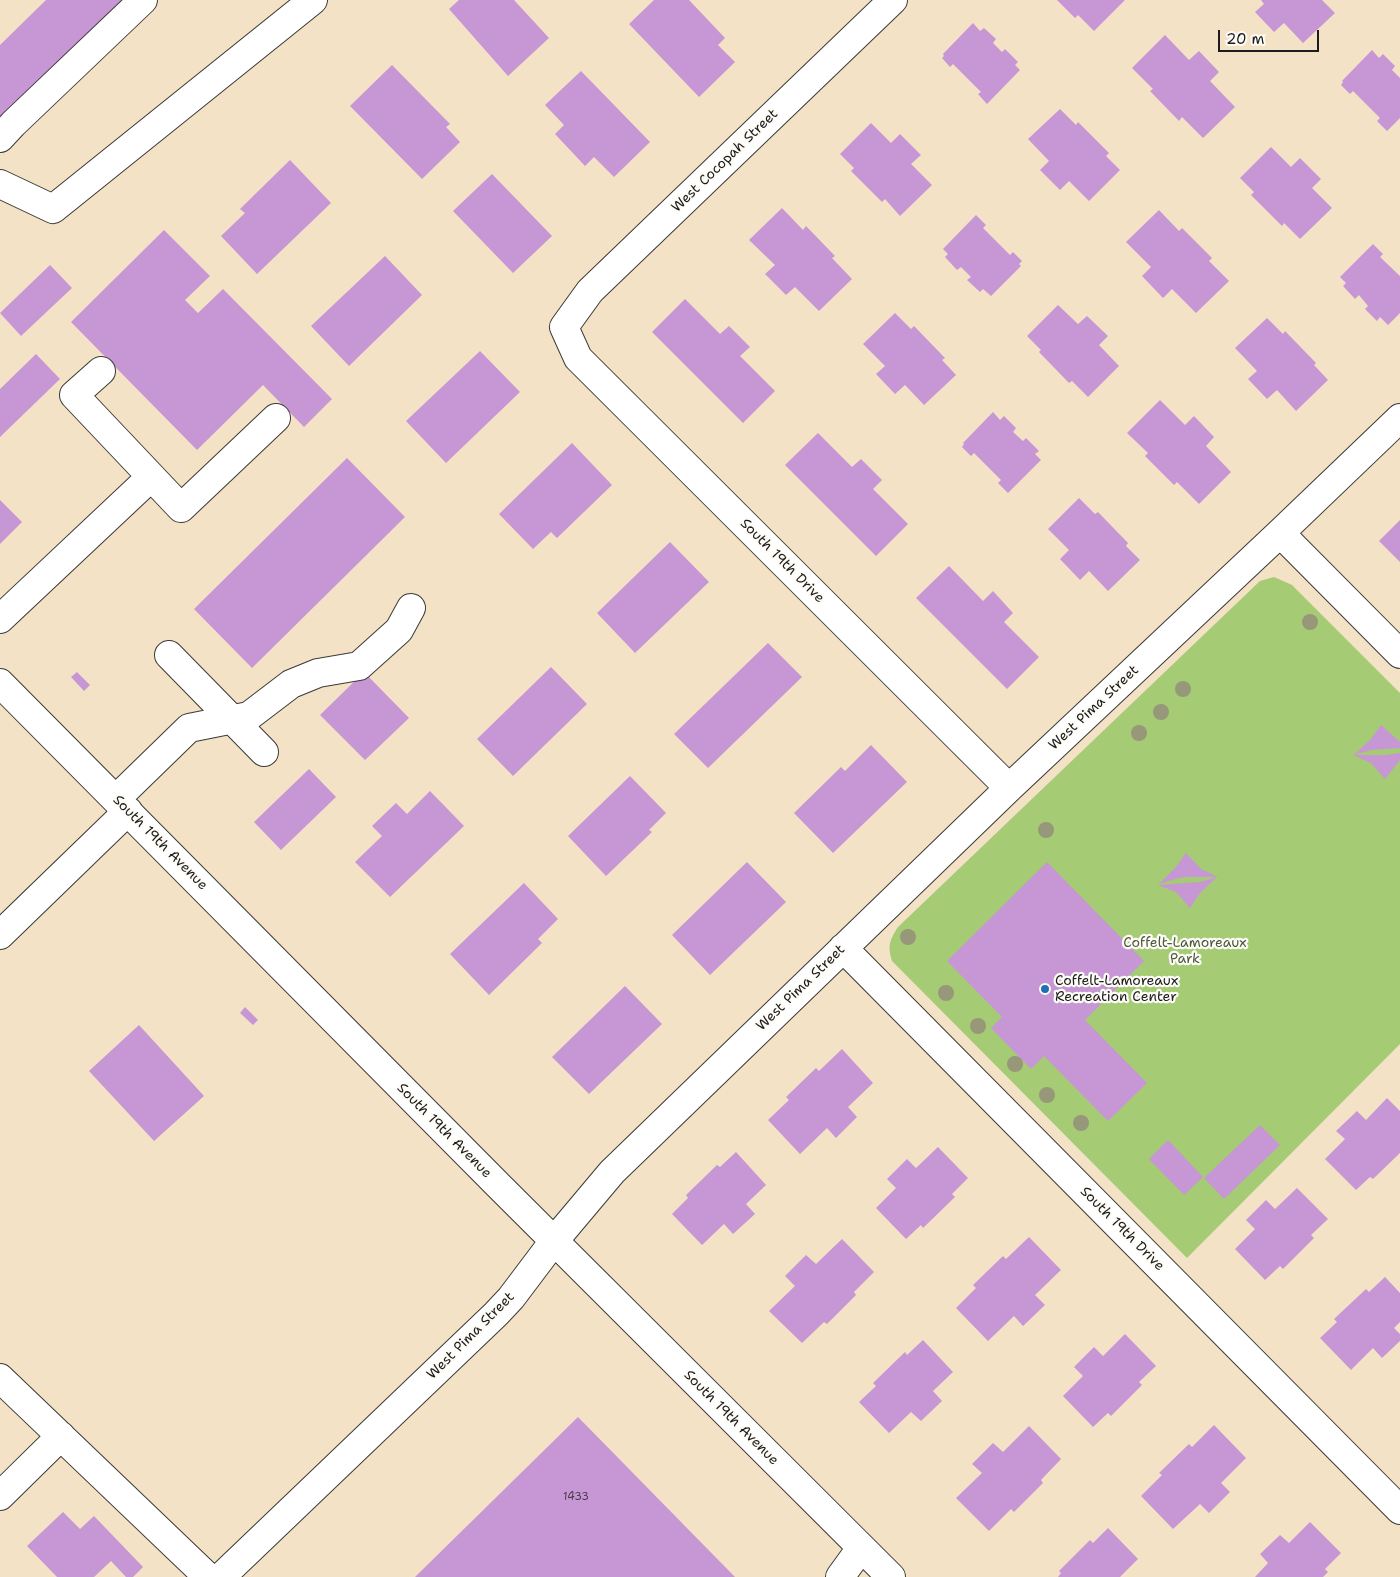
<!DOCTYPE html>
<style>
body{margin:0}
#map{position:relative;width:1400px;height:1577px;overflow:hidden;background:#f3e2c6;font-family:"Shantell Sans",sans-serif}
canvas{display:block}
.scale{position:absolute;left:1218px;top:30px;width:101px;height:22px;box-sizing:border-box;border:2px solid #1c1c1c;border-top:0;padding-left:6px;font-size:15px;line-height:18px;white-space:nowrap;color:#1c1c1c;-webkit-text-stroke:4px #fdfcf7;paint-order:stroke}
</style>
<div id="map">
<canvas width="1400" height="1577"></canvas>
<div class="scale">20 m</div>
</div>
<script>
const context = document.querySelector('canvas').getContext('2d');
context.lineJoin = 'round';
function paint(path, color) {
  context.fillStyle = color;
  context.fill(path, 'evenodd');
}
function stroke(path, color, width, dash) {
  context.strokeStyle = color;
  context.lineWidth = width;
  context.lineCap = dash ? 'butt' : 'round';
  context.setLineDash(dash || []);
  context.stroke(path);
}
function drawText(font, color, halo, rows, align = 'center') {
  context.font = font + ' "Shantell Sans",sans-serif';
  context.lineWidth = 4.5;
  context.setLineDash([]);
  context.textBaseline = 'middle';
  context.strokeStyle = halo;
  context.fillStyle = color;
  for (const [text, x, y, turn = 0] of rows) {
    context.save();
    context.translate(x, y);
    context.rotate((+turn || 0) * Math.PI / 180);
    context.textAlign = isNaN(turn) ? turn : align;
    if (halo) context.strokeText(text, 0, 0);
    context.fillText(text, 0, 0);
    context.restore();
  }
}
paint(new Path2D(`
 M1274 577 1292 585 1400 693V1044L1187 1258 892 961C887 945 890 940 898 927L1260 581Z`), '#a5cb75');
paint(new Path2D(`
 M46 0H131L0 129V45Z
 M459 0H514L549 38 508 76 449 9Z
 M654 0H689L725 38 718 45 735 62 699 97 629 24Z
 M1057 0H1125L1094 31 1078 15 1075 18Z
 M1261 0H1322L1335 13 1303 43 1284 23 1274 32 1255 12 1264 4Z
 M973 23 980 31 984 28 996 39 993 43 1002 52 1005 49 1018 62 1015 65 1020 70 987 104 978 94 981 92 953 64 950 67 942 58 944 56 943 54Z
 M1165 35 1189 60 1199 51 1219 72 1210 81 1235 107 1203 138 1182 117 1179 121 1150 91 1153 89 1132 68Z
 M1372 50 1379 58 1383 54 1395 66 1392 70 1400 78V118L1387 131 1377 121 1380 118 1353 91 1350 94 1341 85 1343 82 1342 81Z
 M392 65 450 124 446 127 460 142 422 179 350 106Z
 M581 71 650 142 614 177 594 157 585 166 555 134 564 125 545 105Z
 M1060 109 1076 125 1078 122 1109 153 1106 156 1120 170 1089 201 1069 181 1060 190 1040 170 1049 161 1028 139Z
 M871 123 891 143 900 134 921 155 911 164 932 185 900 216 885 199 882 202 851 171 854 168 840 154Z
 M1271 147 1291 167 1300 158 1321 179 1312 188 1332 208 1300 239 1284 223 1282 226 1251 195 1254 192 1240 178Z
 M290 160 331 203 257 274 221 236 245 213 240 209Z
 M492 174 552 236 513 273 453 211Z
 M782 208 803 230 806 226 835 256 832 258 852 279 819 311 795 287 786 295 765 274 775 265 749 240Z
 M1159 210 1179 231 1182 228 1212 258 1209 261 1229 281 1196 313 1172 289 1163 298 1142 276 1151 267 1126 242Z
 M976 215 986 225 983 228 1010 255 1013 252 1022 261 1019 264 1021 266 991 296 983 289 980 292 967 280 971 277 961 267 957 270 945 257 948 254 943 249Z
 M164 230 210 276 185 300 198 313 223 289 332 399 304 427 263 385 197 450 71 322Z
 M1373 244 1383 254 1380 257 1400 276V313L1388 325 1380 317 1377 321 1365 309 1368 306 1359 295 1355 299 1343 286 1346 283 1340 277Z
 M385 256 422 295 349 366 311 326Z
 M50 265 72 288 21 336 0 313Z
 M685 299 720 334 729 326 750 347 740 356 775 391 743 423 652 332Z
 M1058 305 1078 324 1087 316 1108 336 1099 345 1119 366 1088 397 1072 381 1069 383 1039 352 1041 350 1027 336Z
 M895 313 911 329 914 326 945 358 942 360 956 375 924 405 905 385 895 394 876 374 885 366 863 344Z
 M1267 318 1283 334 1285 331 1316 363 1314 365 1328 380 1296 411 1277 390 1267 399 1248 379 1257 371 1235 348Z
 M480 351 520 392 446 463 406 421Z
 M36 354 60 379 0 437V389Z
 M1160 400 1185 425 1194 416 1214 437 1206 446 1231 472 1199 504 1177 482 1174 485 1145 456 1148 453 1127 433Z
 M993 412 1000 420 1004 416 1016 428 1013 432 1023 441 1026 438 1039 451 1035 454 1041 460 1008 493 998 483 1001 480 974 453 971 456 962 447 964 444 963 443Z
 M818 433 852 467 861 459 882 480 873 489 908 524 876 556 785 465Z
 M572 443 612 485 557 538 551 532 533 549 499 514Z
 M347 458 405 517 252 668 194 609Z
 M1079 498 1095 514 1098 512 1128 543 1126 546 1140 560 1108 591 1089 571 1080 580 1060 559 1069 550 1048 529Z
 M0 500 22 522 0 544Z
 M1400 520V562L1379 541Z
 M670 542 709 582 635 653 597 613Z
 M949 566 983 601 993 591 1013 613 1004 622 1039 657 1007 689 916 598Z
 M768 643 802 677 708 768 674 734Z
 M551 667 587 704 513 776 477 739Z
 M77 672 90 685 84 691 71 677Z
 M364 672 409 718 365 760 320 715Z
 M1381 725 1400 742V748L1371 750 1354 755 1371 739Z
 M871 745 907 782 833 853 794 813 841 767 845 771Z
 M1400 753V760L1385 779 1371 763 1353 755H1385Z
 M309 769 336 797 281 850 254 822Z
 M630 776 666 813 649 830 652 832 606 876 568 836Z
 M430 791 464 826 390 897 355 862 382 836 372 826 396 803 407 814Z
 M1186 853 1201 869 1218 877H1186L1175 879 1159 884 1176 867Z
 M747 862 786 902 710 975 672 935Z
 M1047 862 1144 961 1085 1020 1147 1083 1108 1121 1044 1056 1031 1069 991 1028 1002 1017 947 961Z
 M1217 877 1200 893 1190 908 1176 892 1158 885 1200 882Z
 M524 883 558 919 538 939 542 943 489 995 450 954Z
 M625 986 662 1024 589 1094 552 1057Z
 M245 1007 258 1020 253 1025 240 1013Z
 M139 1025 204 1096 154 1141 89 1071Z
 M842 1049 873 1083 848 1107 857 1117 836 1138 827 1128 800 1154 768 1120 789 1100 786 1097 816 1068 819 1071Z
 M1387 1098 1400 1111V1153L1373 1179 1370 1177 1356 1190 1325 1159 1345 1139 1336 1131 1357 1111 1366 1120Z
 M1260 1125 1280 1145 1224 1199 1204 1178Z
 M1168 1140 1203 1177 1184 1195 1149 1159Z
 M938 1147 968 1178 952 1194 955 1197 923 1228 921 1225 906 1239 876 1208 896 1188 887 1179 907 1159 916 1168Z
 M736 1152 766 1185 746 1204 755 1214 733 1234 724 1224 702 1245 672 1214 688 1198 686 1195 717 1165 720 1167Z
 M1297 1188 1328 1219 1311 1235 1314 1238 1283 1269 1280 1266 1265 1280 1235 1249 1255 1229 1246 1220 1266 1200 1275 1209Z
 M1029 1237 1061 1270 1035 1295 1045 1305 1023 1326 1014 1316 988 1341 956 1308 976 1288 973 1285 1003 1256 1006 1259Z
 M842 1239 874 1272 854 1292 856 1295 827 1324 824 1322 802 1343 769 1311 795 1286 785 1276 806 1255 816 1264Z
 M1385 1277 1400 1293V1322L1394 1328 1400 1334V1341L1382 1358 1373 1348 1351 1370 1320 1338 1337 1322 1334 1319 1366 1289 1369 1292Z
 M1125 1334 1156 1366 1139 1382 1142 1385 1111 1416 1108 1413 1093 1427 1063 1396 1083 1376 1074 1367 1094 1347 1103 1356Z
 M923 1340 953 1372 933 1391 942 1401 921 1421 911 1412 889 1433 859 1402 876 1386 873 1383 905 1352 907 1355Z
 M578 1417 735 1577H415Z
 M1214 1425 1246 1458 1221 1483 1230 1492 1209 1513 1200 1504 1173 1529 1141 1496 1162 1475 1159 1473 1189 1444 1192 1447Z
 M1029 1426 1061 1459 1041 1480 1043 1483 1014 1512 1011 1509 989 1531 956 1498 982 1473 972 1464 993 1443 1003 1452Z
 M63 1512 80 1529 94 1516 143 1567 133 1577H126L111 1561 94 1577H57L27 1546Z
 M1310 1522 1341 1553 1325 1569 1328 1572 1323 1577H1255L1268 1563 1260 1554 1280 1535 1289 1543Z
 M1108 1528 1138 1559 1120 1577H1058L1061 1573 1059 1571 1090 1540 1093 1543Z`), '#c796d4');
const minor = new Path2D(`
 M893 0 590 291 564 327 578 358 1009 788
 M0 138 13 124 143 0
 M0 184 53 209 313 0
 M101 371 74 395 181 508 276 418
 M1280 533 1400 654
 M0 619 151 477
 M169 655 264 752
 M116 799 189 728 249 716 291 684 318 673 359 666 399 630 411 608
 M0 935 128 811
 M843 948 1400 1510
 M0 1378 208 1577
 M0 1496 61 1436
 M221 1577 496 1314 511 1298 554 1241 612 1172 1009 788 1280 533 1400 418
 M840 1577 861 1548`);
const major = new Path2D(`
 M0 683 498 1185 891 1577`);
stroke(minor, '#3c3a36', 30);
stroke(major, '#3c3a36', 30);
stroke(minor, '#fff', 28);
stroke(major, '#fff', 28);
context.fillStyle = '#97977a';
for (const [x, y] of [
 [1310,622],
 [1183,689],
 [1161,712],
 [1139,733],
 [1046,830],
 [908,937],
 [946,993],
 [978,1026],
 [1015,1064],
 [1047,1095],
 [1081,1123]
]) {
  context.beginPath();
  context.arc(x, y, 8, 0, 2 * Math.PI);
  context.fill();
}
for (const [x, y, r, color] of [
 [1045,989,5,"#1f6fb2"]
]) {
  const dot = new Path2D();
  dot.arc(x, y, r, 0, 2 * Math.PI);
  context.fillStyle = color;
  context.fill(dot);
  stroke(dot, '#fdfcf7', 2);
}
drawText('11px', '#473a4a', null, [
 ["1433",576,1497]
]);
drawText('14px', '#1c1c1c', '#fdfcf7', [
 ["West Cocopah Street",725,161,-44],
 ["South 19th Drive",782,561,45],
 ["West Pima Street",1094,708,-43],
 ["South 19th Avenue",160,843,45],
 ["West Pima Street",801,988,-44],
 ["South 19th Avenue",444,1131,45],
 ["South 19th Drive",1122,1229,45],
 ["West Pima Street",471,1336,-45],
 ["South 19th Avenue",731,1418,45]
]);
drawText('14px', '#4c593b', '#fdfcf7', [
 ["Coffelt-Lamoreaux",1185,943],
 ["Park",1185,959]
]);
drawText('14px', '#1c1c1c', '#fdfcf7', [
 ["Coffelt-Lamoreaux",1055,981],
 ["Recreation Center",1055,997]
], 'left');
</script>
